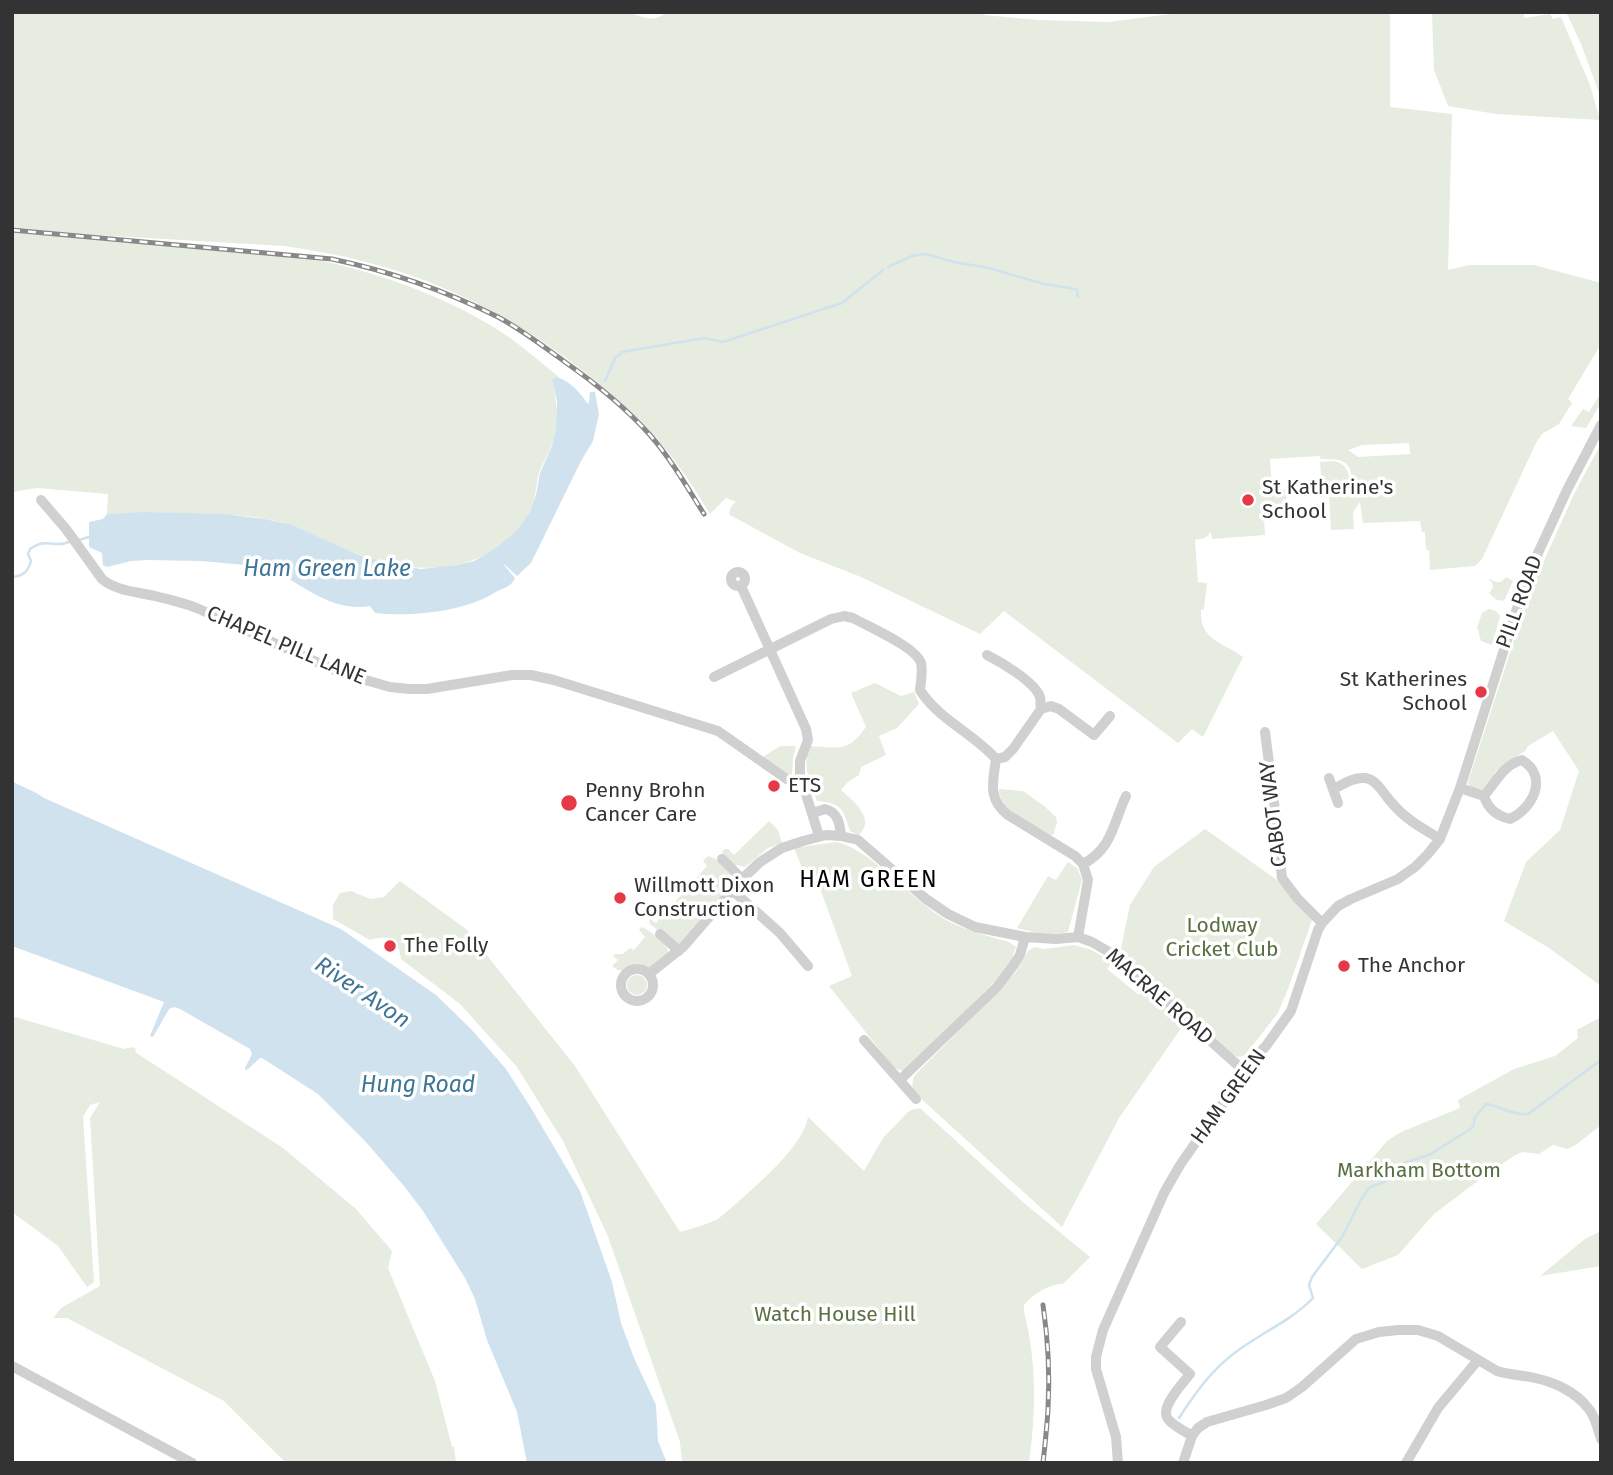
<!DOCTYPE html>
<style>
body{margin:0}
#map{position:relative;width:1613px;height:1475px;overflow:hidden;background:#fff;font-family:"Fira Sans",sans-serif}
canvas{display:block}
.frame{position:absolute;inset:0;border:14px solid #333;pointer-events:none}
</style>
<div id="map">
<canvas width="1613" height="1475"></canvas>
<div class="frame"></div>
</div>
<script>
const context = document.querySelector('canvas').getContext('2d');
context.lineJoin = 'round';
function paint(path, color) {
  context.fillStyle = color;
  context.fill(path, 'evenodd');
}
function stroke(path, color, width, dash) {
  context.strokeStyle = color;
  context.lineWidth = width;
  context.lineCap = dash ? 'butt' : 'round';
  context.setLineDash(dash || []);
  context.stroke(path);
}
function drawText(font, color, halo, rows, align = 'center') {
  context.font = font + ' "Fira Sans",sans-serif';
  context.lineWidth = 7;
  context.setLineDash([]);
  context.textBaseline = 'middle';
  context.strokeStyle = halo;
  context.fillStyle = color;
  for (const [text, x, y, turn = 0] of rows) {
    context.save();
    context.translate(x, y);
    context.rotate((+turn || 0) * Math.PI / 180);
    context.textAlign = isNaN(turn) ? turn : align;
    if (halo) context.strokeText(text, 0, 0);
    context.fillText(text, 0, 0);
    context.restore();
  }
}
paint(new Path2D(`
 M12 12H628C646 18 651 23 668 12H982L984 15 1038 20 1108 22 1186 12H1390V107L1452 114 1448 270 1469 265H1534L1601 283V344L1568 399 1572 403 1559 424 1542 434 1536 443 1482 559 1475 566 1430 570 1429 550H1426L1425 532H1422L1420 521 1363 523 1360 502 1353 512 1354 529 1331 530 1329 497 1345 494C1353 484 1356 465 1339 460 1333 459 1326 459 1320 459V456L1270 459 1272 490 1294 489V497L1286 498V509L1284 510V516L1264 517 1265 535 1212 539 1211 532 1205 538 1195 540 1198 582 1207 583 1204 609 1201 610C1199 641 1225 643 1243 657L1203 737 1192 729 1178 743 1004 611 980 634 861 577 800 553 730 515 729 513 732 505 736 502 726 498 710 514C692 484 672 454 648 429 591 371 522 322 448 290 396 267 340 254 284 246L80 234 12 227ZM1409 443 1410 454 1358 457 1348 450 1362 445Z
 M1432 12H1523L1525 18 1550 14 1553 19 1561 17 1590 85 1600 120 1496 114 1448 106 1434 70Z
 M1569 12H1601V98L1581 44 1567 14Z
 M12 232 313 259C377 272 439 294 495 328 518 342 539 361 560 378L556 377 552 379C557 402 560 425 551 447 547 457 541 466 538 476 536 489 535 501 529 512 497 573 418 578 360 555 328 543 300 525 266 519 238 514 209 514 181 514 169 513 156 512 144 513 131 513 119 514 107 514L108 494 37 488 12 492Z
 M1601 393V403L1586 428 1571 426 1583 409 1589 412Z
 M1601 444V986L1549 948 1504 921 1526 862 1560 830 1579 771 1553 731 1528 746 1525 751 1501 767 1495 772 1489 786 1484 790 1469 787 1468 782 1529 594 1575 492Z
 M1320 462C1325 462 1332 460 1337 462 1350 465 1355 487 1342 493 1337 495 1330 495 1325 495L1324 490H1322Z
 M1506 577 1513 581 1505 599 1502 601 1495 599 1489 593 1493 588 1492 582 1489 580 1490 579 1496 582H1501Z
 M1489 609 1496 611 1500 616 1492 645 1481 641 1477 627 1482 613Z
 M875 683 901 696 914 692 919 704 897 728 879 736 886 755 861 767 859 775 848 782 841 790C850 798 867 811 865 825 864 829 861 832 859 836L850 831C843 809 842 803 817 801 809 779 803 770 809 746 838 747 847 754 866 727L851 693Z
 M780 746H796L793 757 792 775 789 776 763 757Z
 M999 789 1023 791 1044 806 1056 817 1057 823 1053 835H1050C1033 825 999 811 999 789Z
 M769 821 778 830 782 843 768 848 745 867 737 865 735 867 722 853 724 849H728L734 855Z
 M1205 829 1277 880 1312 920 1288 989 1278 1013 1245 1055 1238 1057 1231 1054 1120 953 1130 905 1154 867Z
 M836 842C868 848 908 895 938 915 959 929 984 935 1009 942L1016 947 1011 961 1000 976 913 1064 902 1071 895 1068 891 1064 829 986 852 976 818 883 809 885 794 848Z
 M708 856 716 859 732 877V883L681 942 678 944 672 942 650 924 649 920 650 919 656 923 707 866 703 861Z
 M1068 862 1077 868 1082 880 1068 932C1051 936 1034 933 1017 928L1048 876 1056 880Z
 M400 881 466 929 575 1066 680 1232C691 1229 705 1225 716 1220 723 1216 730 1208 737 1203 758 1184 804 1145 808 1117L864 1171 883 1138 908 1112C912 1109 916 1108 921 1109L1024 1203 1090 1257 1063 1284C1049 1284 1033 1294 1024 1305V1312C1037 1362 1036 1412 1029 1463H682L680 1442 607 1234 563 1141 517 1067 460 1004 401 959C398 938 389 934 370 940L333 919V905L340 893 351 891 370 899 384 897Z
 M642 927C651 931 666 943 669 953L649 969C644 968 638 966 632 967 622 969 621 974 612 966L618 960 613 956 615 954H623L630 948 634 950 645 937 639 930Z
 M1074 945 1092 950 1112 962 1107 969 1139 995 1144 988 1184 1024 1119 1118 1062 1227 918 1096C912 1089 911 1085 914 1076L1004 985 1016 972 1029 950 1035 947 1044 949Z
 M627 985a10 10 0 1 1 20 0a10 10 0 1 1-20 0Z
 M12 1016 124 1049 132 1047 136 1049 135 1052 283 1148 356 1209 392 1251 388 1268 435 1381 452 1447H454L456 1463H286L224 1401 67 1318H53L61 1308 100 1286 90 1118 100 1102 90 1105 83 1117 94 1282 87 1287 58 1246 12 1212Z
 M1601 1017V1125L1577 1144 1568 1149 1553 1145 1539 1154 1522 1152 1514 1156 1487 1174 1434 1214 1398 1255 1362 1269 1316 1224 1387 1141 1401 1132 1460 1108 1458 1100 1514 1069 1555 1056 1578 1038 1577 1030Z
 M1601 1231V1266L1540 1276 1585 1239Z`), '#e6ecdf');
paint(new Path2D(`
 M556 377C569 380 580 392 587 403H589L590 392H595L599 414 593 441 581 461 531 563 517 576 504 564V565L515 578C511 588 502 588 494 593 463 612 411 617 375 613L370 606C334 613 302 585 272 569L267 567 201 561 148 560 131 561 107 567 103 565 102 553 89 547V522L103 519 107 514 146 512 223 514 265 519 292 525 359 555 394 565 421 569 456 565 474 561 496 548 512 535 520 526 530 511 536 495 540 473 552 446 556 429 557 401 552 379Z
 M12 781C23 788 34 790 44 798L341 929 436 995 472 1030 506 1069 531 1108 580 1191 612 1282 621 1323 634 1358 656 1405 658 1441 667 1463H527L517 1412 487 1340 475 1299 465 1278 423 1211 404 1186 365 1141 318 1094 262 1058H260L248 1069 245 1070V1068L252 1054 250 1049 180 1009 174 1007 169 1009 153 1037 150 1036 164 1002 12 946Z`), '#cfe2ee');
stroke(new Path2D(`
 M888 267 912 256 925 254 958 263 985 267 1044 284 1075 289 1077 290 1078 297
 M605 381 615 358 622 352 704 338 723 342 842 303 883 270
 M79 540 89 537
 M12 577C23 576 28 572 31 561L28 554 30 549C44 540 45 544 60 544 64 544 68 542 72 541
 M1179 1418C1194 1395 1210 1372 1232 1355 1258 1334 1290 1322 1313 1298L1309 1285 1312 1277 1342 1237 1361 1200 1369 1188 1386 1181 1405 1163 1431 1154 1472 1128 1474 1124 1475 1117 1486 1104C1500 1106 1514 1116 1528 1114L1601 1060`), '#cfe2ee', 2.5);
stroke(new Path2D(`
 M41 500 66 529 102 579C116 591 138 592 155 596 170 600 185 603 199 609L341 673 390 687 409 689H427L512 675H531L554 680 718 731 788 780 795 783 802 782
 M731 579a7 7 0 1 1 14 0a7 7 0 1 1-14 0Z
 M741 586 806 729 808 740 800 761V775L819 836
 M987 655C1001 662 1035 682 1040 697 1041 701 1040 705 1041 709
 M714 677 831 619 844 616 853 618C869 627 916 647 921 663 923 672 921 681 920 690 938 719 974 734 996 759 993 782 987 798 1008 815L1075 856 1083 864 1088 880 1078 937
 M1265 732 1276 818 1282 878 1298 899 1322 923
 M996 759 1005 757 1013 749 1041 709 1051 706 1059 709 1094 735 1110 716
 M1329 778 1338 803
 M1460 788 1484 796C1496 782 1503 765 1522 760 1549 777 1533 808 1510 819 1497 816 1488 809 1484 796
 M1334 789C1344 784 1353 777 1365 778 1377 779 1384 795 1392 803 1405 819 1422 828 1440 839
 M813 813 825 809C838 812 840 824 841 836
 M722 859 742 879
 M1083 864C1112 849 1113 824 1126 796
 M732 890 780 933 808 966
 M660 934 679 951
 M621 985a16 16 0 1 1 32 0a16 16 0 1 1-32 0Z
 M649 974 684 946 742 879 760 862 782 848 803 841 826 835 841 836 858 840 926 899 948 914 975 927 1025 937 1056 939 1078 937 1092 942 1116 956 1243 1070
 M864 1040 916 1099
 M900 1080 997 987 1013 966 1020 955 1025 937
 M1181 1322 1160 1347 1190 1374C1183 1383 1159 1408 1168 1419 1173 1426 1185 1431 1192 1436
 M12 1366 192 1463
 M1118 1463 1116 1437 1096 1369V1357L1103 1330 1164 1193 1180 1165 1238 1082 1243 1070 1266 1046 1291 1011 1318 930 1322 923 1338 906 1351 899 1398 879 1415 867 1427 855 1440 839 1460 788 1527 577 1567 490 1601 425
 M1183 1463 1192 1436 1198 1428 1207 1422 1266 1405 1286 1398 1302 1387 1356 1339 1379 1332 1398 1330H1418L1438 1336 1497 1371C1509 1375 1522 1375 1535 1378 1554 1382 1576 1392 1588 1408 1595 1416 1598 1428 1601 1439
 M1406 1463 1438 1408 1478 1360`), '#d0d0d0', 10);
const rail = new Path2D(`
 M12 230 332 259C389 271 446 291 498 317 522 330 543 346 565 362 595 383 625 407 650 435 671 459 687 487 704 514
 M1043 1463C1045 1445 1047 1427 1048 1409 1050 1374 1048 1339 1043 1305`);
stroke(rail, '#888', 5);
stroke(rail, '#fff', 2.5, [8]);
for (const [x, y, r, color] of [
 [1248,500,7,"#e63946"],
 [1481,692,7,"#e63946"],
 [774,786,7,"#e63946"],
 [569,803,9,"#e63946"],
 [620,898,7,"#e63946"],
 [390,946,7,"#e63946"],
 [1344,966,7,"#e63946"]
]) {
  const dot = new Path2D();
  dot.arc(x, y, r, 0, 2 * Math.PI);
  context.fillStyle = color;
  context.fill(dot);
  stroke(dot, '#fff', 2.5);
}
drawText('21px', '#333', '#fff', [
 ["St Katherine's",1262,488],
 ["School",1262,512],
 ["St Katherines",1467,680,"right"],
 ["School",1467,704,"right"],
 ["ETS",788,786],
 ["Penny Brohn",585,791],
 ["Cancer Care",585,815],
 ["Willmott Dixon",634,886],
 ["Construction",634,910],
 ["The Folly",404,946],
 ["The Anchor",1358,966]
], 'left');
drawText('21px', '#333', '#fff', [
 ["PILL ROAD",1520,602,-70],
 ["CHAPEL PILL LANE",286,646,23],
 ["CABOT WAY",1274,814,-97],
 ["MACRAE ROAD",1159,997,41],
 ["HAM GREEN",1229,1097,-54]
]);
drawText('21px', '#56703f', '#fff', [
 ["Lodway",1222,926],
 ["Cricket Club",1222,950],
 ["Markham Bottom",1419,1171],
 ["Watch House Hill",835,1315]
]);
drawText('italic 23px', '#3f7597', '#fff', [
 ["Ham Green Lake",327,570],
 ["River Avon",362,993,34],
 ["Hung Road",418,1086]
]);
context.letterSpacing = '2px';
drawText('23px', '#000', '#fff', [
 ["HAM GREEN",869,881]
]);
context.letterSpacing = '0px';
</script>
